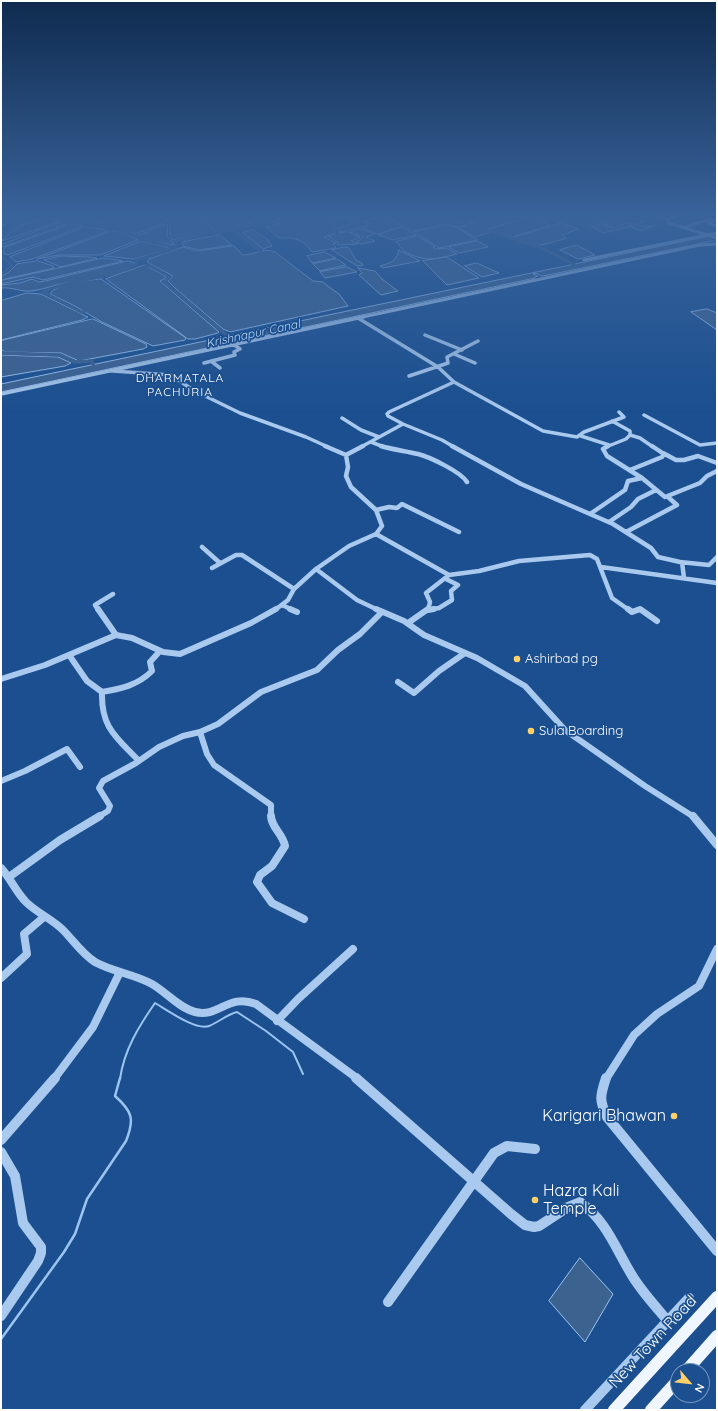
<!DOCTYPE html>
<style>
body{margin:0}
#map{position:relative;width:718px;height:1411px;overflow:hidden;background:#1b4f8f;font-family:Quicksand,sans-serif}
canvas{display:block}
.frame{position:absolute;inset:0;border:2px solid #fff;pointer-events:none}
.north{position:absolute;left:670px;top:1363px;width:40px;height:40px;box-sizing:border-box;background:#1b4f8f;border:1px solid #7695bc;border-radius:50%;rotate:118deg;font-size:11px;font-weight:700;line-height:16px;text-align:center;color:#fff}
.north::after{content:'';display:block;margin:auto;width:14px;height:18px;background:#ffd166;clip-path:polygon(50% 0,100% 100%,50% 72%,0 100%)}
</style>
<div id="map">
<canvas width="718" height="1411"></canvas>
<div class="frame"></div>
<div class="north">N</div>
</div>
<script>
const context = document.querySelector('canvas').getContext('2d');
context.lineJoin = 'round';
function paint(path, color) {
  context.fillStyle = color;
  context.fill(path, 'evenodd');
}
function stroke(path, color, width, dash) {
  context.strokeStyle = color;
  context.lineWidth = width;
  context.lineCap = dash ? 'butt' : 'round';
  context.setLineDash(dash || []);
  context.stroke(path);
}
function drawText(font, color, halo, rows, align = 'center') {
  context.font = font + ' Quicksand,sans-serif';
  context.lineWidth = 3.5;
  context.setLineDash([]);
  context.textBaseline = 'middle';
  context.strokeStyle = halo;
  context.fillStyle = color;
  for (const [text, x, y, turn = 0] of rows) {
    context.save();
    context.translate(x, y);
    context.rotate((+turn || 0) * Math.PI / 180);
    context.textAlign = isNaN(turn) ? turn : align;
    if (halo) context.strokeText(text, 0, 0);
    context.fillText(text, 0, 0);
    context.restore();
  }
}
const water = new Path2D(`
 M116 216H127L145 220 156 216H167L164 223 136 234 94 224Z
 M169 216H200L216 231 213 233 173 240 170 235V225L167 221Z
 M205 216H242L251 223 249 225 224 231Z
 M294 216H323L335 227V233L324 237 336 243 333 244 336 248 312 252C303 239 294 237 279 238L266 227 280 224 271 221Z
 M328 216H352L345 218 356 216H382L363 221 356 218 368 224 363 227 340 232 338 228 351 224 348 221 351 219 345 220 343 218 332 220 329 217 331 216Z
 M385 216 402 226 378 234 363 228 371 224 365 221Z
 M388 216H439L467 224 458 227 446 224 413 231Z
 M494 216H544V218L546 219 543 222 550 225 512 237 488 229 530 217 487 229 468 222Z
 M47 217 61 221 2 241V240C16 226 28 222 47 217Z
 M626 217 644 221 637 225 646 227 656 225 641 231 631 227 636 225H634L624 222 632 226 603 233 592 227 601 224 613 228 603 223Z
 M58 223 66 225 56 226 59 227 5 246 2 247 1 245Z
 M562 223 578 229 562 235 566 238 564 239 538 246 512 238Z
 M72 224 83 226 8 255 4 254V248Z
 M166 224 168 225 167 236 175 245 149 241 138 236Z
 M447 225 457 228 477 240 439 248 415 232Z
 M470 225 491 232 475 237 459 228Z
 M85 227 102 229 108 231 32 259 16 262 10 257Z
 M402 227 416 235 393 240 379 235Z
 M361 229 375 234 366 237 375 241 361 244 356 242 364 237 350 232Z
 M253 230 267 239 272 246 263 249 243 233Z
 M112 231 123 232 138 240 100 255H59L37 259Z
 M348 232 360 237 351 241 358 244 338 245 337 244 338 242 328 236 337 233Z
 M220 235 232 245 199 250 183 246 182 243 183 242Z
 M717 235V240L548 275 542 276 536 273 533 274 538 276 535 277V278L1 392V384L338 313Z
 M418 236 435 247 433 248 434 249 447 248 457 254C435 259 425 263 404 251 401 248 400 245 396 242Z
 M142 241 169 248 165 251 133 259 104 256Z
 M478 241 488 247 459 253 449 247Z
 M577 245 595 255 578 259 560 250Z
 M234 246 243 255C254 255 264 247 275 252L313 281 323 282 329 287 339 294 348 306 230 332 223 329 175 288 168 281 173 276 147 262 149 259 183 247 197 251Z
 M345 247 349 248 356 260 363 264V265L357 266 332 250Z
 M399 250 420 261 383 268 380 266C392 262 395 263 399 250Z
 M325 252 336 258 312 263 307 256Z
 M62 256 90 257 97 258 61 267 44 260Z
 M447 257 479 278 447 285 423 261Z
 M104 258 123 261 43 280 33 277 1 284V281Z
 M337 259 346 265 320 271 313 264Z
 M38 261 53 266 54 268 1 280V277L9 272 17 264Z
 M128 261 135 263C124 277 79 280 61 284 51 286 42 290 31 291 20 292 13 287 1 288V285L20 283 32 279 39 282 45 281Z
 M477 263 499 273 482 277 465 266Z
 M145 265 165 276 166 278 160 281 219 332 218 333 195 339H188L106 279Z
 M347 267 357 272 325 278 320 272Z
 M358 268 375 271 382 279 398 291 381 295 359 275 362 273Z
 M101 279 186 338 185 340 153 346 102 322 73 305 50 294C56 283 88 280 101 279Z
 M27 293 41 294 88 317 82 320 1 340V301Z
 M707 309 717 313V330L691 312Z
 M93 319 146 344 147 347 143 349 79 361 61 353 5 352 1 349V341Z
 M1 355 58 357 71 363 65 366 1 377Z
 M580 1258 613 1294 585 1342 549 1301Z`);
paint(water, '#3c6290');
stroke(water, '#9cc4f0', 1);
stroke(new Path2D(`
 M120 1079C124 1050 139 1026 155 1003 167 1010 196 1031 209 1026 219 1022 226 1015 237 1012L266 1031 293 1052 303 1074`), '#9cc4f0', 2);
stroke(new Path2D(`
 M1 1339 64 1252 75 1234 87 1199 126 1141C135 1119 132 1111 115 1096L120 1078`), '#9cc4f0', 2.5);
stroke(new Path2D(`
 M51 216 126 232 147 241 173 247
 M203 216 222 232
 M326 216 336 227 337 233
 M443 216 540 247 575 265
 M546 216 561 222
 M1 217 20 224 1 237
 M590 228 589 226 622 216
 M233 230 261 251
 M1 256 12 265 1 275
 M146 266 149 265 170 277 164 282 207 318
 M84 312H81L43 292C73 278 107 280 137 264L136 260 168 251 177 245 175 242 176 241 272 221`), '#3c6290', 3);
stroke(new Path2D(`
 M205 317 228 336
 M1 353 60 355 75 362 92 361 93 364`), '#3c6290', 3.5);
stroke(new Path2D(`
 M657 216 668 219 669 223 717 238
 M668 219 676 216
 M713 221 708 223 717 226
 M1 225H4
 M685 227 711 219 717 220
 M584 260 717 233
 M358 318 700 245 717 244`), '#a9c9ee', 3);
stroke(new Path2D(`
 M425 335 462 350
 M454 354 475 363
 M211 361 220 368
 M204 363 235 355 234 352 240 349 233 344
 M113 371 171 375 193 390 240 413 306 437 328 447
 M409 376 448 363 447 357 478 341
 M454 382 543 431 577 437 584 432 624 417 619 412
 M1 394 358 318
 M644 415 700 445 717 443
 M342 418 361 430 379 437
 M403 424 442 440 454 447
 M630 435 640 438 653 447
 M581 436 609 445
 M371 442 384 447
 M361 447 403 424 388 416 387 414 389 412 454 382 438 367 358 318 363 317
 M606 447 626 439 630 435V431L612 421`), '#a9c9ee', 3.5);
stroke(new Path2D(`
 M325 446 346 455
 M381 446C394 450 406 451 418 454 430 457 461 472 467 482
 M452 446 521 484 613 524 651 548 658 557 680 562 709 565 717 557
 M608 446 603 449 607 456 642 478 665 497 700 483 707 476 717 471
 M663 453 676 460H684L698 456 717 463
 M630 470 662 457 664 454 652 446
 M376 510 389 507 397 508 402 504 459 532
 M590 514 625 490 628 481 642 478
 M609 522 631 507 638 499 656 490
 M626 532 677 505 668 497
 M376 534 449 575 479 571 519 561 590 555 597 559 612 598 629 610
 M202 547 220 563
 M682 562 684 578
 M601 567 717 583
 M212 568 236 555H242L294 589
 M316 569 357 600 378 610
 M282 605 293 610
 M98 610 95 605 113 594
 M275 610 288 600 294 589 316 569 349 546 376 534 382 526 376 510 351 487 346 476 348 467 346 455 363 446
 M428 610 439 608 452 600 451 591 458 585 446 579
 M428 610 430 602 426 593 449 575
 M638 610H641`), '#a9c9ee', 4.5);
stroke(new Path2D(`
 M98 609 116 635
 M290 609 297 612
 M376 609 404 621 424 635 477 658 525 686 565 730 645 786 694 817
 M628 609 632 612 640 609 657 621
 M428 610 434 609
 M408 623 428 609
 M69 655 87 681 102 692C121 689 138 685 152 671L150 662 160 651
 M1 679 45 665 116 635 132 638 163 652 180 654 251 623 276 609
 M398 682 414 693 439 671 465 653
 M102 692C101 728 116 737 139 761
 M200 732 207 754 214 765 271 805V817
 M1 781 25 771 67 749 80 767
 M98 817 108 811 110 806 99 788 103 781 136 763 159 747 183 736 200 732 218 724 261 692 317 670 338 650 360 634 382 612`), '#a9c9ee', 6);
stroke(new Path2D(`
 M271 816C271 827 283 834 285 846L272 866 260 875 257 882 272 903 304 919
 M693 816 717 845
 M1 868C11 879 16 892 26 902 37 913 52 919 63 930 73 940 82 954 95 962 113 972 134 974 152 984 166 992 179 1008 195 1012 219 1018 228 993 256 1004L358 1079
 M9 877 60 840 100 816
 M1 978 27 954 24 934 44 917
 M277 1021 298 999 353 949
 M54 1079 93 1027 120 972
 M606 1079 634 1035 657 1014 699 986 717 949`), '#a9c9ee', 8);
stroke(new Path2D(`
 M356 1078 511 1214 525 1225 534 1227 539 1226 568 1207 580 1202C607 1221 616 1250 633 1277 643 1293 656 1307 668 1321
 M606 1078C600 1096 599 1100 607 1117L717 1251
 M1 1140 55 1078
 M1 1152 15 1176 23 1223 41 1247V1253L38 1261 1 1316
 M388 1302 494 1153 507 1146 535 1149
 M585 1410 689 1298`), '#a9c9ee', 10);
stroke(new Path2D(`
 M686 1371 717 1336
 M614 1410 717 1297
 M651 1410 678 1380`), '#f0f6ff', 12);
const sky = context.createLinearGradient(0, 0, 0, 413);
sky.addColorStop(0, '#0f2b4f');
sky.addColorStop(0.52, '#39639b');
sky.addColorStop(1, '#39639b00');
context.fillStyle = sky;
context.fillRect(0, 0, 718, 413);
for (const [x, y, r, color] of [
 [517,659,4,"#ffd166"],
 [531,731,4,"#ffd166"],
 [674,1116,4,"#ffd166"],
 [535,1200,4,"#ffd166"]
]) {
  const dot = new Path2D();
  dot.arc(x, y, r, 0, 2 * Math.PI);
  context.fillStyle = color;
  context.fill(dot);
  stroke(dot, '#1b4f8f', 1.5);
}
drawText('italic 12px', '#b5d3f5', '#1b4f8f', [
 ["Krishnapur Canal",253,334,-12]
]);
context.letterSpacing = '1px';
drawText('12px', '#fff', '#1b4f8f', [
 ["DHARMATALA",180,378],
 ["PACHURIA",180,392]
]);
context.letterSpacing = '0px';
drawText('13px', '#fff', '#1b4f8f', [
 ["Ashirbad pg",525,659],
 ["Sula Boarding",539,731]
], 'left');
drawText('16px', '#fff', '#1b4f8f', [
 ["Karigari Bhawan",666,1116],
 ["Hazra Kali",543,1191,"left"],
 ["Temple",543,1209,"left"]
], 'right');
drawText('16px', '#fff', '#1b4f8f', [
 ["New Town Road",653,1342,-47]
]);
</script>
